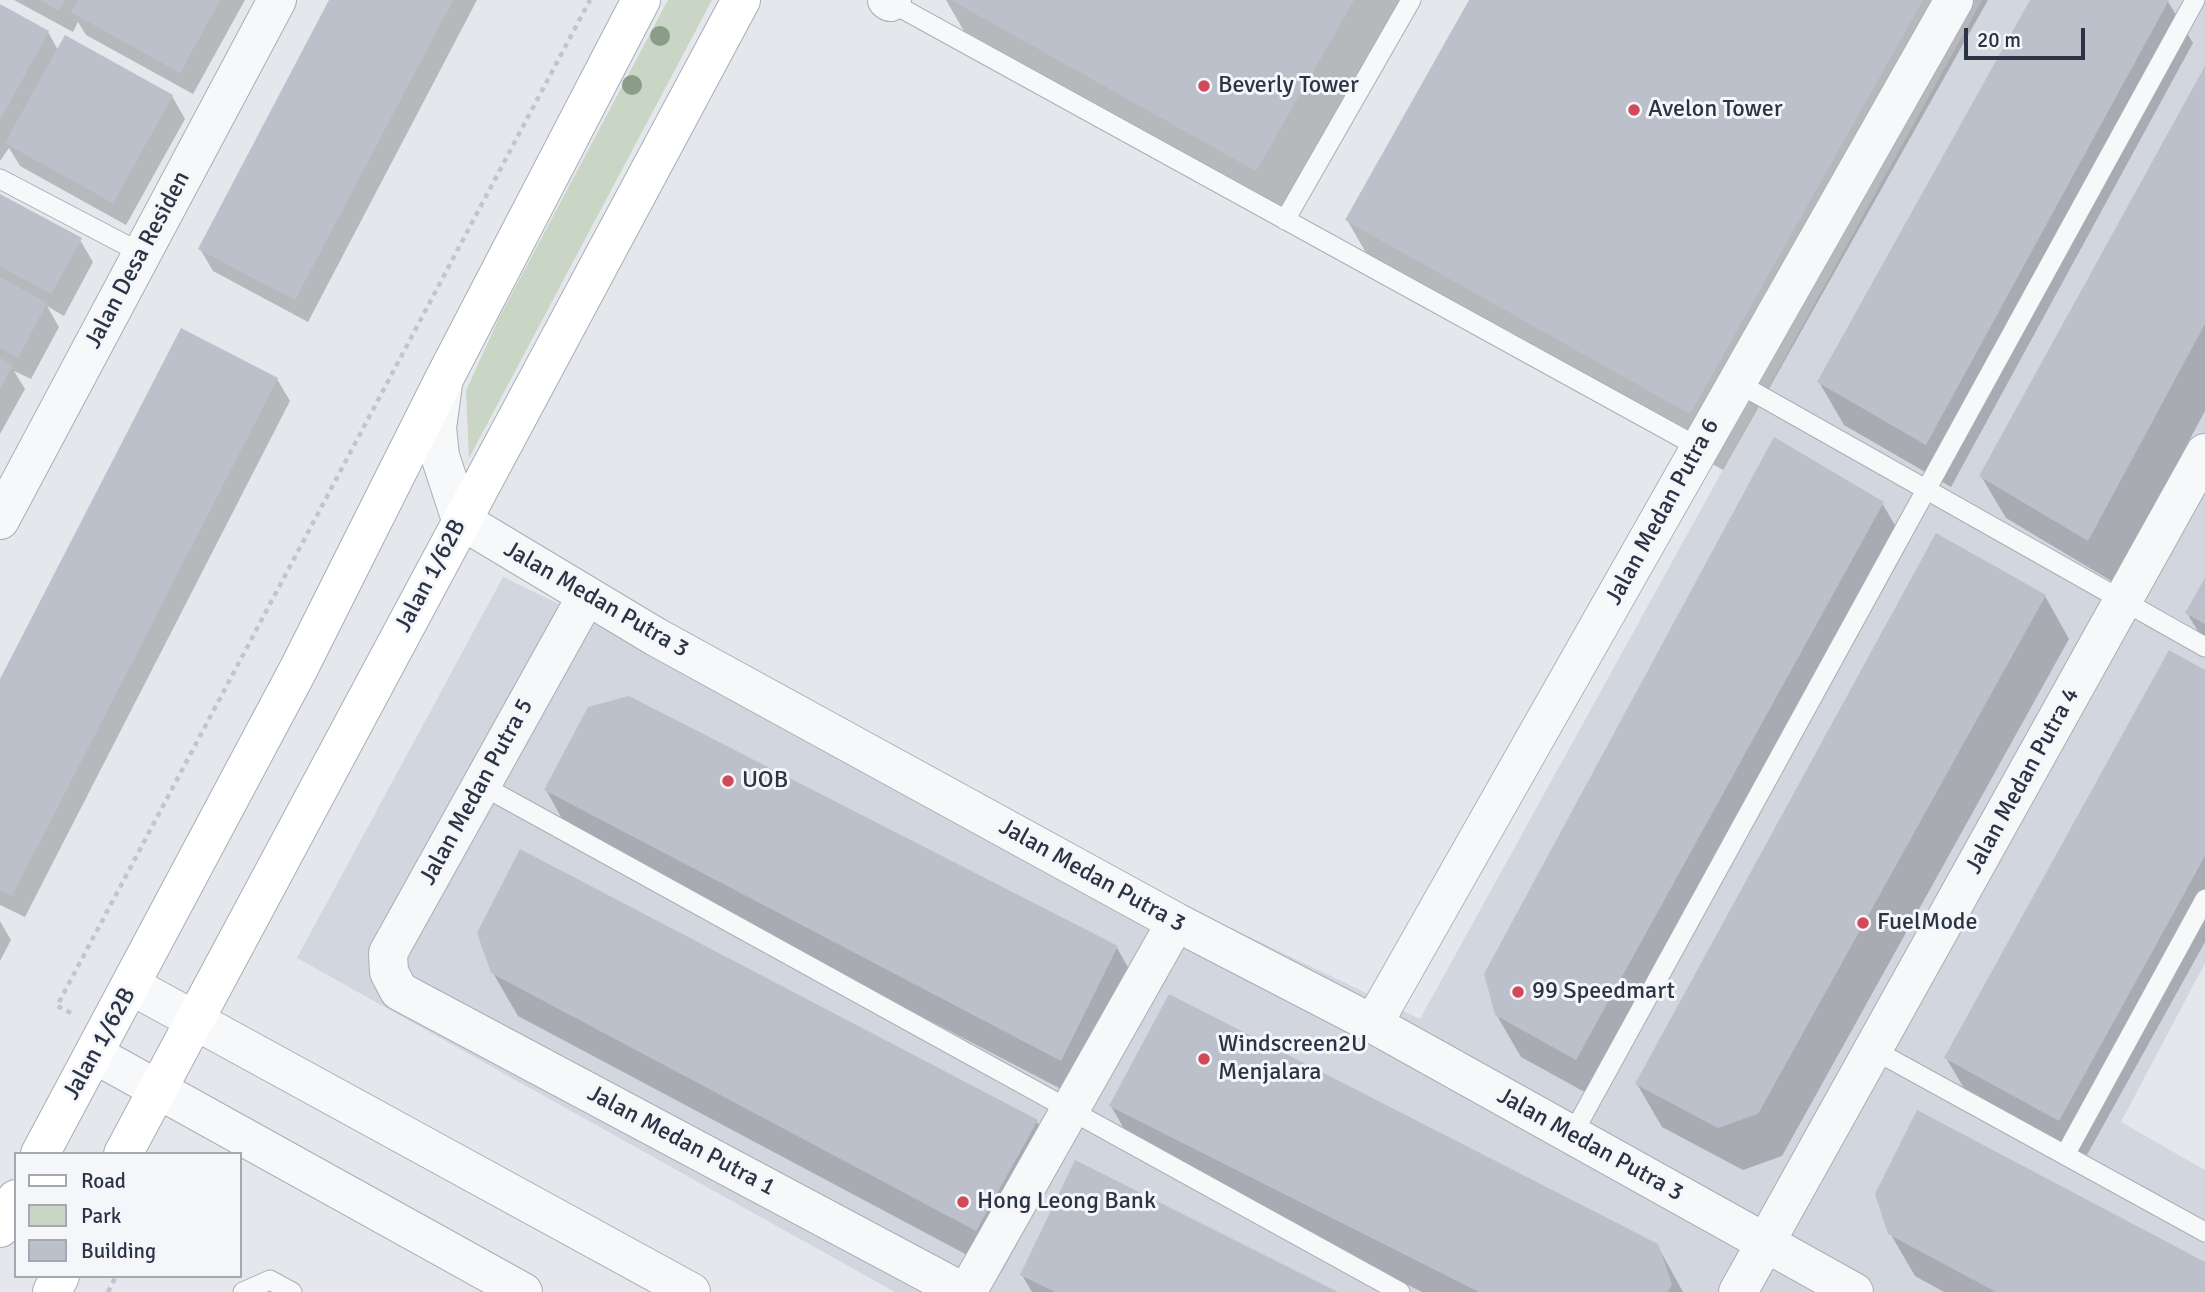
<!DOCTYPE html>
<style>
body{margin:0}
#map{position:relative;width:2205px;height:1292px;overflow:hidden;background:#e4e7ec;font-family:Signika,sans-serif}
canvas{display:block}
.legend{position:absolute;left:14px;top:1152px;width:228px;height:126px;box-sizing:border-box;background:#f4f6f9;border:2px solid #a4a8b1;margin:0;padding:9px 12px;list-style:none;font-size:21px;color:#2b3445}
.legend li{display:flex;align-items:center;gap:14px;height:35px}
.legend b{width:35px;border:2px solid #a4a8b1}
.scale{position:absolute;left:1964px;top:28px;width:121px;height:32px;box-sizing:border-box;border:4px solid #2b3445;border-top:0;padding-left:9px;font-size:21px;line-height:24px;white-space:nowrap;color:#2b3445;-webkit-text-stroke:5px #f4f6f9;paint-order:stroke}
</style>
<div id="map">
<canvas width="2205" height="1292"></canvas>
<ul class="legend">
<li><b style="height:9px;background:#fff"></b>Road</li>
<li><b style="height:19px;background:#c9d6c5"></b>Park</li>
<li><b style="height:19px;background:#bbc0ca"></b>Building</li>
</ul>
<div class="scale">20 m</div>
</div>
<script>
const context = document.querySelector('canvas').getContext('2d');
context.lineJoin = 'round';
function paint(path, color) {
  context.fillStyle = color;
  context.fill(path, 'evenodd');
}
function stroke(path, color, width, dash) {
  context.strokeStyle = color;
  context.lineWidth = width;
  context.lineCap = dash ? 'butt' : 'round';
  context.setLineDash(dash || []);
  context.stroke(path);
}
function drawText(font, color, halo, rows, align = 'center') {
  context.font = font + ' Signika,sans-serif';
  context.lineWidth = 6;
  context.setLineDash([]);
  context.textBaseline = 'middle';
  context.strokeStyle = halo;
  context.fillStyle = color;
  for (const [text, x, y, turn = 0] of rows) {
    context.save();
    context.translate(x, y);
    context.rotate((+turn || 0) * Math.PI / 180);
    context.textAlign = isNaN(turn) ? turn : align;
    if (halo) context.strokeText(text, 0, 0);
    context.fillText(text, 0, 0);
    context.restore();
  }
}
paint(new Path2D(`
 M1982 0H2205V963L2121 1122 2205 1170V1292H895L297 958 503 577 1420 1019Z`), '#d2d6de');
paint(new Path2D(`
 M668 0H712L469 458 466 391 499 318Z`), '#c9d6c5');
paint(new Path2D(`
 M14 0H245L193 94 86 35 78 22 73 32Z
 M331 0H477L308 322 213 271 200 249Z
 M946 0H1418L1289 227 976 52Z
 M1471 0H1988L1723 470 1380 277 1347 220Z
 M2032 0H2167L2193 43 1951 487 1844 425 1819 382Z
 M0 6 48 32 58 50 172 96 185 119 126 225 20 166 9 148 0 161Z
 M2205 70V411L2113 582 2006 518 1981 476Z
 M0 196 80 240 93 262 64 316 47 306 59 327 31 379 14 371 25 389 0 434Z
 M277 379 290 401 25 917 0 905V682Z
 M1882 503 1907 546 1601 1101 1521 1057 1496 1014Z
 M2205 581V643L2187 613Z
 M2045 596 2069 639 1782 1156 1743 1170 1662 1127 1637 1084Z
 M2205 672V942L2083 1162 1971 1100 1946 1058Z
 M546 790 1117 948 1141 990 1086 1102 570 833Z
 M0 921 11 940 0 961Z
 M493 973 1037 1122 1061 1164 1001 1273 518 1016Z
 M1111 1106 1657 1245 1683 1292H1422L1135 1148Z
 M1890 1233 2205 1264V1292H1944L1915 1276Z
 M1022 1275 1334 1292H1032Z`), '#0003');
paint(new Path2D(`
 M40 0H65L59 11Z
 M78 0H220L180 73 71 12Z
 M329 0H453L295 300 198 249Z
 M951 0H1354L1256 171Z
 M1469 0H1923L1690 414 1345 220Z
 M2030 0H2169L1926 445 1817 382Z
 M0 4 49 31 0 120Z
 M65 35 173 95 113 203 5 143Z
 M2205 66V324L2088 541 1979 476Z
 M0 194 82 238 51 294 0 266Z
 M0 277 47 303 18 358 0 348Z
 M181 328 278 378 12 896 0 890V679Z
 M0 358 13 365 0 389Z
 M1774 437 1884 502 1576 1060 1495 1015 1484 974Z
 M1936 533 2046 595 1758 1114 1718 1128 1635 1084Z
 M2205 578V624L2185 613Z
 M2169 650 2205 670V856L2059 1121 1944 1058Z
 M629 696 1118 946 1061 1061 544 790 588 707Z
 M520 849 1038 1120 976 1231 491 973 477 933Z
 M1169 994 1658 1244 1672 1284 1668 1292H1479L1109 1106Z
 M1917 1110 2205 1262V1292H1996L1888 1234 1875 1194Z
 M1075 1160 1338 1292H1055L1020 1275Z`), '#bbc0ca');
const service = new Path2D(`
 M890 2 1700 448
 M0 179 141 253
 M1285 220 1411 0
 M1736 382 2205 647
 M481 785 1400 1292
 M1874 1050 2205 1232
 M1572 1135 2195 0
 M2065 1155 2205 899
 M243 1292 270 1280 292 1292`);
const minor = new Path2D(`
 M887 0 890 2 892 0
 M443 384 437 428 440 456 461 520 656 637 1176 922 1373 1024 1854 1292
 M0 520 277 0
 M586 597 388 953 389 972 399 991 963 1292
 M1373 1024 1954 0
 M967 1292 1176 922
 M1738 1292 2205 453`);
const tertiary = new Path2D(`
 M132 986 691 1292
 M94 1054 523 1292`);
const secondary = new Path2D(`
 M40 1154 298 670 444 379 641 0
 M123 1154 741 0
 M0 1228 16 1199
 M52 1292 60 1276`);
stroke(service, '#a9aeb7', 21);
stroke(minor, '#a9aeb7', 40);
stroke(tertiary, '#a9aeb7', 40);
stroke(secondary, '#a9aeb7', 40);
stroke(new Path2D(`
 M71 1013 57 1006 590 0
 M108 1292 116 1276`), '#c2c5cb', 4.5, [5, 5]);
stroke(service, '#f7f8fa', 19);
stroke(minor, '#f7f8fa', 38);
stroke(tertiary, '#f7f8fa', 38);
stroke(secondary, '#fff', 38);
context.fillStyle = '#899d89';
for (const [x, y] of [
 [660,36],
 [632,85]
]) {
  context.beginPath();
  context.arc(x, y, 10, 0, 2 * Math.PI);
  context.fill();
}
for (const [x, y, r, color] of [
 [1204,86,7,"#d1495b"],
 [1634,110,7,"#d1495b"],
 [728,781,7,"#d1495b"],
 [1863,923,7,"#d1495b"],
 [1518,992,7,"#d1495b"],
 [1204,1059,7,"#d1495b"],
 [963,1202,7,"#d1495b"]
]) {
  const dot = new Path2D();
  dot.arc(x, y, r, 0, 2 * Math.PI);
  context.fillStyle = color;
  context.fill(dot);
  stroke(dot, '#f4f6f9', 2.5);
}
drawText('24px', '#2b3445', '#f4f6f9', [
 ["Beverly Tower",1218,86],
 ["Avelon Tower",1648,110],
 ["UOB",742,781],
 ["FuelMode",1877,923],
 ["99 Speedmart",1532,992],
 ["Windscreen2U",1218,1045],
 ["Menjalara",1218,1073],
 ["Hong Leong Bank",977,1202]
], 'left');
drawText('24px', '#2b3445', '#f4f6f9', [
 ["Jalan Desa Residen",138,260,-62],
 ["Jalan Medan Putra 6",1663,512,-61],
 ["Jalan 1/62B",431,576,-62],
 ["Jalan Medan Putra 3",596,600,30],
 ["Jalan Medan Putra 4",2023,781,-61],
 ["Jalan Medan Putra 5",477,792,-61],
 ["Jalan Medan Putra 3",1092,876,29],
 ["Jalan 1/62B",100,1044,-61],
 ["Jalan Medan Putra 1",681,1141,28],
 ["Jalan Medan Putra 3",1590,1145,29]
]);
</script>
